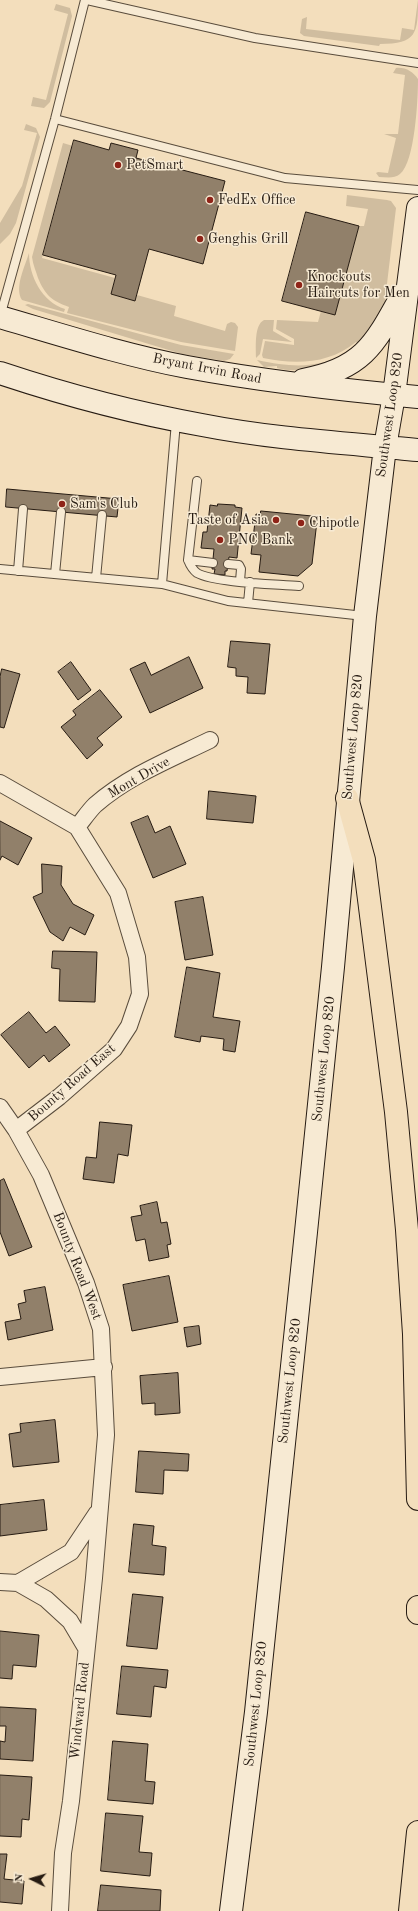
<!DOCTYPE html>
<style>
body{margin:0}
#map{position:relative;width:418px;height:1911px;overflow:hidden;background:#f3debc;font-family:"Old Standard TT",serif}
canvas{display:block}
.north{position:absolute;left:12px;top:1859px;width:40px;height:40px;-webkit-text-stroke:3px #f7ead3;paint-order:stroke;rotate:275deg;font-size:11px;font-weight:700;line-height:16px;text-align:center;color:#261b12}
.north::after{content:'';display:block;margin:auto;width:14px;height:18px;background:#261b12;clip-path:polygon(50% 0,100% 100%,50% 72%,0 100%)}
</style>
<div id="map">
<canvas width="418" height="1911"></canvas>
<div class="north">N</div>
</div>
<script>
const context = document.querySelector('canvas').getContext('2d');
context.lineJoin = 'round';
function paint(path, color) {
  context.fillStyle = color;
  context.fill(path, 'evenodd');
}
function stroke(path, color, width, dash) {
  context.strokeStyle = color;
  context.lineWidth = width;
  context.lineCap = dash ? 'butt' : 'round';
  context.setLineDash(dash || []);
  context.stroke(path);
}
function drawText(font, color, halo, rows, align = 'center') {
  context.font = font + ' "Old Standard TT",serif';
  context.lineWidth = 3;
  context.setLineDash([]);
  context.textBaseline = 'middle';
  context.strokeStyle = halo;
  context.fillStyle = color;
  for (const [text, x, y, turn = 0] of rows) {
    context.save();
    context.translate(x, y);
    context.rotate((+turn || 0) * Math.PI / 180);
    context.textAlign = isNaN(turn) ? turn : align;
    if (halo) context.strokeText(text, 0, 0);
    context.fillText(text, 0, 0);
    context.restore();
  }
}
paint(new Path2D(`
 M418 0C418 33 417 44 380 44L379 46 304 36 300 33 302 19 307 17 306 29 400 40 402 28 414 30Z
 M56 4 70 8 72 16 50 102 44 108 31 106 33 97 46 100 68 14 54 10Z
 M396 68C406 67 413 72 418 79 418 99 415 162 400 174 394 179 386 177 379 177L376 173 378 172 388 173 396 138 384 134H398L405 75 393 73Z
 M26 124 36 128 40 137 16 223 10 234 0 244V223L22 186 37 133 24 130Z
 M63 143 73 146 42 258 115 278 111 294 135 301 137 295 176 306 174 316 225 331 227 324 231 322 235 323 238 327 235 351 181 342 67 313 69 307C52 301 45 295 38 278 36 271 33 265 32 257Z
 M347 195 387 200 391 201 396 208 384 309 359 345 356 342C329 364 296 365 263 358L262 355 265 341 294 345V339L276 329 277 320 318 322 321 311 335 315 359 226H364L368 209 346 206Z
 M29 253C29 276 42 302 65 309L64 312 22 300C14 288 25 266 29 253Z
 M28 304 181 345 234 354 230 359 224 361 182 354 33 309 25 305Z
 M264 320H274L273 331 292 342 263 339 260 354 256 358C256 347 254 325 264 320Z
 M345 355 348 357C325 364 301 375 277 368V366L264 367 257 360C291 367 312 369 345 355Z`), '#d0bd9f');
const building = new Path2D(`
 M74 140 109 150 111 143 138 150 136 158 225 181 203 264 149 249 135 301 111 294 116 275 43 255Z
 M306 212 359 226 335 315 282 301Z
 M7 489 119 499 117 517 6 507Z
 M218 504 235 505V507L242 508 237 558 229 557 227 571H225V575L214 574 215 569H212L214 549 201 548 203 532H207L210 505 217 506Z
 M261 511 312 516 311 521H317L312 564 298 576 259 572 261 555 251 554 256 514 260 515Z
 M231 641 270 644 265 694 247 693 248 677 236 676V668L228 667Z
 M189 657 203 688 150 713 130 669 145 662 151 675Z
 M71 662 91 690 78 700 58 672Z
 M2 669 20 674 4 728 0 727V677Z
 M100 690 122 717 97 738 103 745 87 759 61 727 76 715 73 711Z
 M209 791 256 796 253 823 207 819Z
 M148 816 155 833 170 826 186 864 153 878 131 823Z
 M0 821 32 838 18 865 2 856 0 860Z
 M42 864 62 866 61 885 73 904 94 915 85 935 70 927 63 941 50 932 33 897 42 893Z
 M203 897 213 955 185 960 175 902Z
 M53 951 97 952 95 1002 59 1001 60 969 52 968Z
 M187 967 220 973 213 1017 240 1021 235 1052 223 1050 224 1039 201 1036 200 1042 175 1037Z
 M29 1012 46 1033 55 1026 70 1045 49 1062 44 1055 29 1068 1 1035Z
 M100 1122 132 1125 128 1156 118 1154 114 1183 83 1179 86 1157 96 1158Z
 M4 1179 32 1247 9 1256 0 1232V1181Z
 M157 1202 161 1223 167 1222 171 1244 167 1245 169 1257 149 1261 145 1239 136 1241 131 1217 142 1215 140 1206Z
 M169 1276 178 1322 132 1331 123 1285Z
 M45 1287 53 1330 8 1340 5 1322 21 1319 18 1304 26 1302 24 1291Z
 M199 1326 201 1344 187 1347 184 1328Z
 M178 1373 180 1413 155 1415V1403L142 1404 140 1376Z
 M55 1420 59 1462 13 1467 9 1434 21 1432 20 1424Z
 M139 1451 189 1454 188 1471 164 1470 163 1494 136 1492Z
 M44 1500 47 1530 0 1536V1505Z
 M134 1524 154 1526 152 1545 166 1547 164 1575 129 1572Z
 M133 1594 163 1597 157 1649 127 1646Z
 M0 1631 39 1635 36 1667 13 1665 12 1679 0 1678Z
 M122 1666 168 1670 166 1688 154 1686 151 1717 117 1714Z
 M0 1707 36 1709 33 1761 0 1759V1741L5 1742 6 1726H0Z
 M113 1741 148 1744 145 1781 155 1782 153 1804 108 1800Z
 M0 1775 32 1777 29 1820 22 1819 21 1837 0 1836Z
 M106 1813 143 1816 139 1852 152 1853 150 1876 101 1871Z
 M0 1854H7L4 1879 24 1881 22 1904 0 1902Z
 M101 1885 161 1890 160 1911H98Z`);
paint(building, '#91806a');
stroke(building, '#261b12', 1);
const lane = new Path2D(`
 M87 0 255 38 418 63
 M55 119 285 178 418 190
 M0 317 55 119 85 0
 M197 481 188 560C190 565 193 570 197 573 215 583 276 584 299 586
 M188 560 213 563
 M228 564 239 565 241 569 240 581
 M0 569 162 584 228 601 364 616
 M18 571 23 509
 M55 574 61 512
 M96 578 102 515
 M162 584 176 422
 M248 603 250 582`);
const street = new Path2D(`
 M0 783 77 827 118 893 137 957 140 994 129 1026 114 1049 59 1097 16 1130
 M77 827C83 820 88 812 95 805 128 776 171 759 210 740
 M0 1107 16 1130 41 1175 86 1283 101 1329 106 1435 94 1578 71 1801 63 1853 60 1911
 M0 1377 104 1367
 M0 1582 18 1583 46 1599 70 1621 86 1648
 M18 1583 71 1552 97 1513`);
const secondary = new Path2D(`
 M0 317C62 335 124 355 187 367 263 381 341 390 418 397
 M0 373C66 395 134 413 202 425 273 439 346 443 418 450
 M303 380C363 369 375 344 402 295
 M231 1911 256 1712 306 1232 333 967 365 616 385 447 394 395 418 208`);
const highway = new Path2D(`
 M347 798 364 860 396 1112 407 1230 414 1334 418 1499
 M418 1607V1613
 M410 1911 418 1832`);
stroke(lane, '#594c3c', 10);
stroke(street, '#594c3c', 18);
stroke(secondary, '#261b12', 24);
stroke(highway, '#261b12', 24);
stroke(lane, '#f7ead3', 8);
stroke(street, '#f7ead3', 16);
stroke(secondary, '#f7ead3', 22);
stroke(highway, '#f3debc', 22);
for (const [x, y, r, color] of [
 [118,165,4,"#8f2418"],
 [210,200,4,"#8f2418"],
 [200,239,4,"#8f2418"],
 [299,285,4,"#8f2418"],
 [62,504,4,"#8f2418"],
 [276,520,4,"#8f2418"],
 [301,523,4,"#8f2418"],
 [220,540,4,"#8f2418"]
]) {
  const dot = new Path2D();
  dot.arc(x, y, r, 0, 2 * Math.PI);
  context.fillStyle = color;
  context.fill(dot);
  stroke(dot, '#f7ead3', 1.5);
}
drawText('14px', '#261b12', '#f7ead3', [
 ["PetSmart",126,165],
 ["FedEx Office",218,200],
 ["Genghis Grill",208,239],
 ["Knockouts",307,277],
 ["Haircuts for Men",307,293],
 ["Sam's Club",70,504],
 ["Taste of Asia",268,520,"right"],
 ["Chipotle",309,523],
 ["PNC Bank",228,540]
], 'left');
drawText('14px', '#261b12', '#f7ead3', [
 ["Bryant Irvin Road",207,369,11],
 ["Southwest Loop 820",390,415,-82],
 ["Southwest Loop 820",353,737,-85],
 ["Mont Drive",139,778,-30],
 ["Southwest Loop 820",324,1059,-84],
 ["Bounty Road East",72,1083,-41],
 ["Bounty Road West",77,1266,69],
 ["Southwest Loop 820",290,1381,-84],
 ["Southwest Loop 820",256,1704,-84],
 ["Windward Road",80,1711,-84]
]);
</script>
